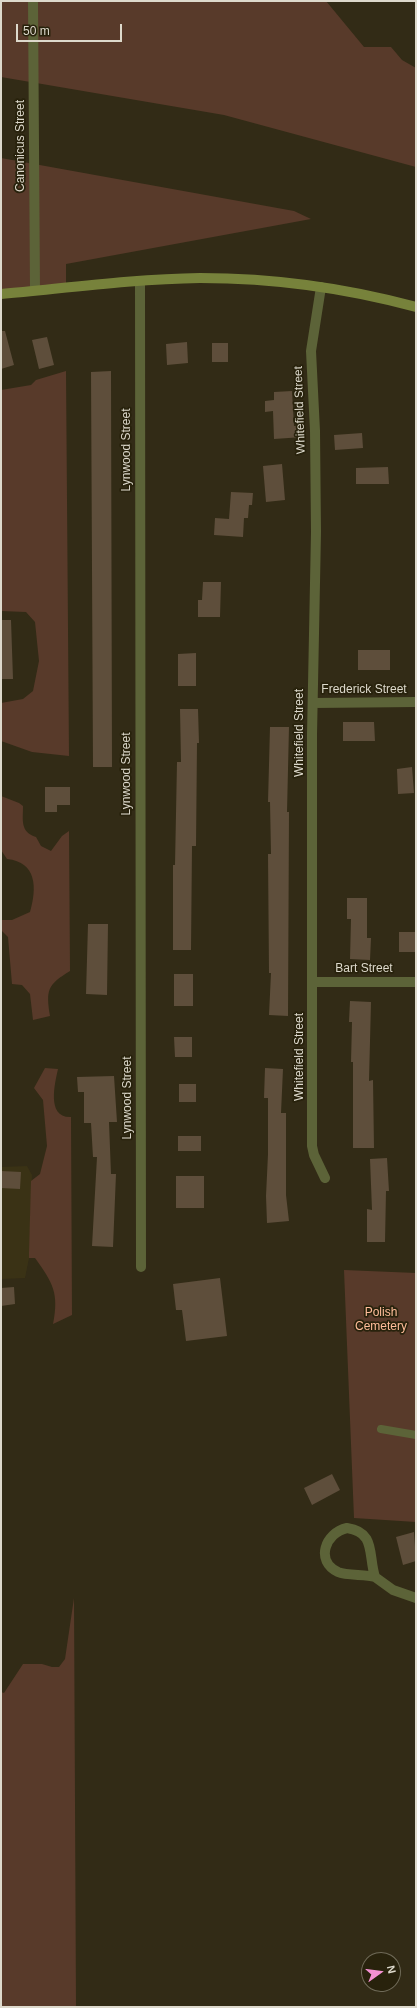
<!DOCTYPE html>
<style>
body{margin:0}
#map{position:relative;width:417px;height:2008px;overflow:hidden;background:#322b16;font-family:Helvetica,sans-serif}
canvas{display:block}
.frame{position:absolute;inset:0;border:2px solid #ddd9cc;pointer-events:none}
.north{position:absolute;left:361px;top:1952px;width:40px;height:40px;box-sizing:border-box;background:#28220c;border:1px solid #706b59;border-radius:50%;rotate:76deg;font-size:11px;font-weight:700;line-height:16px;text-align:center;color:#ddd9cc}
.north::after{content:'';display:block;margin:auto;width:14px;height:18px;background:#f591d2;clip-path:polygon(50% 0,100% 100%,50% 72%,0 100%)}
.scale{position:absolute;left:16px;top:24px;width:106px;height:18px;box-sizing:border-box;border:2px solid #ddd9cc;border-top:0;padding-left:5px;font-size:12px;line-height:14px;white-space:nowrap;color:#ddd9cc;-webkit-text-stroke:3px #28220c;paint-order:stroke}
</style>
<div id="map">
<canvas width="417" height="2008"></canvas>
<div class="frame"></div>
<div class="north">N</div>
<div class="scale">50 m</div>
</div>
<script>
const context = document.querySelector('canvas').getContext('2d');
context.lineJoin = 'round';
function paint(path, color) {
  context.fillStyle = color;
  context.fill(path, 'evenodd');
}
function stroke(path, color, width, dash) {
  context.strokeStyle = color;
  context.lineWidth = width;
  context.lineCap = dash ? 'butt' : 'round';
  context.setLineDash(dash || []);
  context.stroke(path);
}
function drawText(font, color, halo, rows, align = 'center') {
  context.font = font + ' Helvetica,sans-serif';
  context.lineWidth = 3.5;
  context.setLineDash([]);
  context.textBaseline = 'middle';
  context.strokeStyle = halo;
  context.fillStyle = color;
  for (const [text, x, y, turn = 0] of rows) {
    context.save();
    context.translate(x, y);
    context.rotate((+turn || 0) * Math.PI / 180);
    context.textAlign = isNaN(turn) ? turn : align;
    if (halo) context.strokeText(text, 0, 0);
    context.fillText(text, 0, 0);
    context.restore();
  }
}
paint(new Path2D(`
 M27 1166 32 1175 29 1258 25 1278 1 1279V1167Z`), '#3a3215');
paint(new Path2D(`
 M1 1H326L364 47H391L402 60 416 68V167L224 115 1 77Z
 M1 158 294 211 311 219 66 264V286L1 296Z
 M66 371 69 756 32 752 1 741V703L23 699 33 691 39 661 35 622 26 612 1 611V390L31 385 36 380Z
 M1 796 19 803 23 806C23 820 20 832 36 837L41 846 51 851 62 836 69 831 70 971C47 985 46 990 50 1016L33 1020 30 994 22 985 12 984 8 937 1 930V920H12L30 912C37 888 37 862 7 859L1 850Z
 M45 1068 58 1069C55 1083 46 1118 71 1117L72 1315 53 1324C59 1293 53 1283 35 1258H29V1252L31 1181 40 1174 47 1146 43 1100 34 1088Z
 M344 1270 416 1273V1522L354 1518Z
 M74 1598 76 2007H1V1692L4 1693 23 1664H42L52 1667H59L65 1659Z`), '#583a2a');
paint(new Path2D(`
 M1 331H5L14 365 1 369Z
 M47 337 54 365 39 369 32 340Z
 M187 342 188 363 167 365 166 344Z
 M212 343H228V362H212Z
 M111 371 112 767H93L91 372Z
 M292 391 294 426H303V437L274 439 273 411 265 412V401L274 400V392Z
 M362 433 363 448 335 450 334 435Z
 M282 464 285 500 266 502 263 466Z
 M388 467 389 484H356V468Z
 M231 492 253 493 252 505H249L248 518H244L243 537 214 535 215 518 229 519Z
 M203 582H221L220 617H198V600H202Z
 M1 620H11L13 679H1Z
 M358 650H390V670H358Z
 M196 653V686H178V654Z
 M180 709H198L199 743H197L196 846H192L191 950H173V865H175L177 762H181Z
 M343 722H374L375 741H343Z
 M270 727H289L287 812H289L288 1016 269 1015 271 973H269L268 854H271L270 802H268Z
 M412 767 414 793 398 794 397 769Z
 M45 787H70V805H57V812H45Z
 M347 898H367V938H371L370 960 350 959 351 919H347Z
 M88 924H108L107 995 86 994Z
 M399 932H416V952H399Z
 M174 974H193V1006H174Z
 M350 1001 371 1002 369 1081 373 1080 374 1148H353V1062H351L352 1022H349Z
 M174 1037H192V1057H175Z
 M265 1068 283 1069 281 1113H286V1195L289 1221 267 1223 266 1196 268 1154V1098H264Z
 M114 1076 117 1122H109L111 1174H116L113 1247 92 1246 97 1157H93L91 1123H84V1092H78L77 1077Z
 M179 1084H196V1102H179Z
 M178 1136H201V1151H178Z
 M387 1158 389 1191H386L385 1242H367V1209L372 1210 370 1159Z
 M1 1171 21 1172 20 1189 1 1188Z
 M176 1176H204V1208H176Z
 M220 1278 227 1336 186 1341 182 1310H176L173 1284Z
 M14 1287 15 1304 1 1306V1288Z
 M332 1474 340 1490 312 1505 304 1488Z
 M414 1532 416 1561 403 1565 396 1537Z`), '#5e4e3b');
stroke(new Path2D(`
 M381 1429 416 1435`), '#5c6338', 8);
stroke(new Path2D(`
 M33 1 35 290
 M140 281 141 1267
 M321 287 311 351 315 431 316 532 312 735V1146L314 1155 325 1178
 M313 703 416 702
 M313 982H416
 M347 1528C376 1532 368 1555 375 1577 365 1574 347 1576 338 1572 315 1561 325 1533 347 1528Z
 M375 1577 393 1590 416 1598`), '#5c6338', 10);
stroke(new Path2D(`
 M1 294C67 288 134 279 200 278 273 278 346 288 416 307`), '#77823b', 10);
drawText('12px', '#ddd9cc', '#28220c', [
 ["Canonicus Street",21,146,-90],
 ["Whitefield Street",300,410,-92],
 ["Lynwood Street",127,450,-90],
 ["Frederick Street",364,690],
 ["Whitefield Street",300,733,-90],
 ["Lynwood Street",127,774,-90],
 ["Bart Street",364,969],
 ["Whitefield Street",300,1057,-90],
 ["Lynwood Street",128,1098,-90]
]);
drawText('12px', '#ffbd9a', '#28220c', [
 ["Polish",381,1313],
 ["Cemetery",381,1327]
]);
</script>
